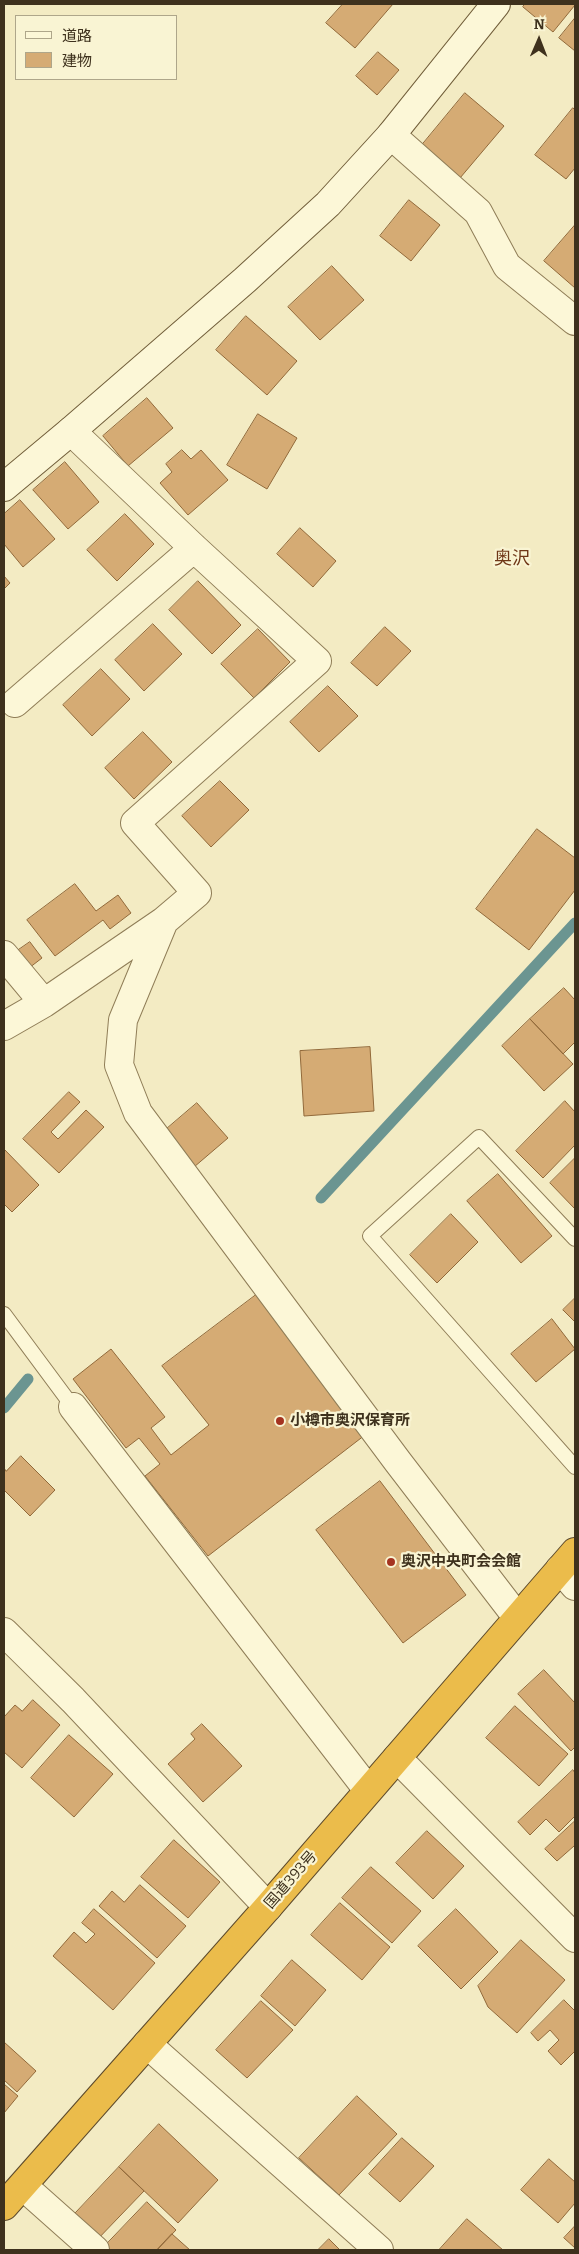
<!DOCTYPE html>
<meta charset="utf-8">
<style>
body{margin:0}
#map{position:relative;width:579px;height:2254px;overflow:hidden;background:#f3ebc3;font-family:Bitter,"Noto Sans JP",serif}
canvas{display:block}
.frame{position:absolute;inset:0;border:5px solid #3e311d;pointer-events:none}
.legend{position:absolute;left:15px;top:15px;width:162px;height:65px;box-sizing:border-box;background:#f9f4d3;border:1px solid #aea68a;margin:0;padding:6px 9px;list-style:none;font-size:15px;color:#3e311d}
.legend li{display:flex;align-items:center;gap:10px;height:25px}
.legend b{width:25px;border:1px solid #aea68a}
.north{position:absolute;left:514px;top:15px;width:50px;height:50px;-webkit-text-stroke:4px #f9f4d3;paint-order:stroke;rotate:1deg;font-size:14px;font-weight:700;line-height:20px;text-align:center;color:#3e311d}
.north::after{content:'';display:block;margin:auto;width:18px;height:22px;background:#3e311d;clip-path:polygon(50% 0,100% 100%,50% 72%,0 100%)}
</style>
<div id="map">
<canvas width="579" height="2254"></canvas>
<div class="frame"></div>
<ul class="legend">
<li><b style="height:6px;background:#fcf7d7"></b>道路</li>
<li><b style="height:14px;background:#d5ab74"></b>建物</li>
</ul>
<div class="north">N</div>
</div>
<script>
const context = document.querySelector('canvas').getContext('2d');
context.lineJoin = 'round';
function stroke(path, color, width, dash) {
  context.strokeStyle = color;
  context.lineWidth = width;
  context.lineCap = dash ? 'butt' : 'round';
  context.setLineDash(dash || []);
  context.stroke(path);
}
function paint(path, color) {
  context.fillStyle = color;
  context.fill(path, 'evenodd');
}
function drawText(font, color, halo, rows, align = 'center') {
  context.font = font + ' Bitter,"Noto Sans JP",serif';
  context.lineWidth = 4.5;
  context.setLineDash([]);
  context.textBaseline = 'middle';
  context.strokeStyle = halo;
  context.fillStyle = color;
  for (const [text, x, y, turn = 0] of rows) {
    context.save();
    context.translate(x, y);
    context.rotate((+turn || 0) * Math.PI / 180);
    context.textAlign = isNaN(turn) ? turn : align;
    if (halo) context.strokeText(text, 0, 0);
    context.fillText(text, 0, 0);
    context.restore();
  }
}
stroke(new Path2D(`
 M321 1198 575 923
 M4 1408 28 1379`), '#6b9591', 11);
const building = new Path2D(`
 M343 4H393L355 48 326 23Z
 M525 4H575V5L553 32 523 7Z
 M575 18V51L559 38Z
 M378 52 399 70 377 95 356 76Z
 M465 93 504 126 460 178 422 145Z
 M573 108 575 110V168L566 179 535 155Z
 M409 200 440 225 411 261 380 236Z
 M575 225V288L544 261Z
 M332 266 364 300 320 340 288 307Z
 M246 316 297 361 267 395 216 350Z
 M147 398 173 428 128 466 103 436Z
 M258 414 297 438 267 489 227 465Z
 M182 450 191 459 201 450 228 480 188 515 160 483 172 472 166 464Z
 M65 462 99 502 68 529 33 490Z
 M20 500 55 539 23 567 4 544V514Z
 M125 514 154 544 117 581 87 550Z
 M300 528 336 561 313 587 277 554Z
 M4 576 10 583 4 589Z
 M198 581 241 625 212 654 169 610Z
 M153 624 182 654 144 691 115 660Z
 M385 627 411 651 377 686 351 663Z
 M258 629 290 662 254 698 221 664Z
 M101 669 130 699 92 736 63 705Z
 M328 686 358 716 319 752 290 722Z
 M143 732 172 762 134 799 105 768Z
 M220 781 249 810 211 847 182 816Z
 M537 829 575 858V890L529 950 476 909Z
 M75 884 96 911 118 895 131 913 110 929 103 920 55 956 27 920Z
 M30 942 42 958 29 968 17 951Z
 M564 988 575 1000V1042L563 1054 530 1019Z
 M530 1019 573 1064 544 1091 502 1046Z
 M370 1047 374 1111 304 1116 300 1051Z
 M69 1092 80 1102 51 1132 58 1139 86 1110 104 1127 59 1173 23 1139Z
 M565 1101 575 1112V1145L543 1178 516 1151Z
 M197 1103 228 1138 187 1173 156 1138Z
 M4 1149 39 1185 12 1212 4 1204Z
 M575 1158V1209L550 1183Z
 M498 1174 552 1236 521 1263 467 1201Z
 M451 1214 478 1242 437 1283 410 1255Z
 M256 1295 365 1435 208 1556 145 1476 160 1464 139 1438 126 1448 73 1379 111 1349 165 1417 151 1428 171 1455 209 1425 162 1366Z
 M575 1298V1322L563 1310Z
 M552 1319 575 1349 536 1382 511 1354Z
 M21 1456 55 1490 30 1516 4 1490V1468L6 1471Z
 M380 1481 466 1595 403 1643 316 1530Z
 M544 1670 575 1703V1747L571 1751 518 1694Z
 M33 1700 60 1725 22 1768 4 1752V1717L15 1705 22 1711Z
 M515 1706 568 1754 539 1786 486 1738Z
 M202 1724 242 1766 203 1802 168 1764 195 1739 191 1734Z
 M69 1735 113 1774 74 1817 31 1778Z
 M573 1770 575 1773V1816L559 1832 546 1819 530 1835 518 1822Z
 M575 1821V1848L574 1846 557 1861 545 1849Z
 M427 1831 464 1866 433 1899 396 1863Z
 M174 1840 220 1882 188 1918 141 1877Z
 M371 1867 421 1911 392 1943 342 1898Z
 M140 1885 186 1926 157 1958 99 1906 112 1891 124 1902Z
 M340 1903 390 1947 362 1980 311 1935Z
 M94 1909 155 1963 113 2010 53 1956 74 1932 86 1943 95 1934 82 1923Z
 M456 1909 498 1952 461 1989 418 1946Z
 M521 1940 565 1980 517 2033 488 2007 478 1986Z
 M292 1960 326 1990 295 2026 261 1996Z
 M564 2000 575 2011V2051L561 2065 548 2051 559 2040 550 2030 538 2041 531 2033Z
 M261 2001 293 2030 247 2078 216 2050Z
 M4 2042 36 2071 17 2092 4 2080Z
 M4 2084 18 2096 4 2113Z
 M357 2096 397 2134 339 2195 299 2158Z
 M159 2124 218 2180 178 2223 119 2167Z
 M402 2138 434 2166 400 2202 369 2174Z
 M549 2159 575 2182V2203L558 2223 521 2190Z
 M119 2167 144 2191 94 2243 69 2220Z
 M147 2202 176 2230 157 2250H106L103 2248Z
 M467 2219 503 2250H439Z
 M575 2226V2248L564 2238Z
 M172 2234 190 2250H157Z
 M329 2239 340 2250H318Z`);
paint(building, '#d5ab74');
stroke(building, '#91693a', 1);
const lane = new Path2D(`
 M575 1239 479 1137 370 1236 575 1467
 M4 1314 73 1407`);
const street = new Path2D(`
 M391 135 478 212 507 266 575 321
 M71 431 194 548 317 661 135 823 197 893 164 921
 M15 703 194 548
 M4 955 44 1003
 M4 1026 44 1003 164 921 123 1020 119 1065 138 1113 398 1462 517 1617
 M73 1407 368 1790
 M560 1569 575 1586
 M4 1632 73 1700 268 1907
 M397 1758 575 1938
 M147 2044 379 2250
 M23 2186 95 2250`);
const secondary = new Path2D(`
 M4 487 71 431 245 280 328 204 391 135 496 4`);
const highway = new Path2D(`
 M4 2206 268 1907 575 1552`);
stroke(lane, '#8f7d57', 16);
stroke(street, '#8f7d57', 30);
stroke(secondary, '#715e3a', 30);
stroke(highway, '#5d4a2c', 30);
stroke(lane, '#fcf7d7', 14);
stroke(street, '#fcf7d7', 28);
stroke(secondary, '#fcf7d7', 28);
stroke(highway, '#ebbc4b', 28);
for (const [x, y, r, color] of [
 [280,1421,5,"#a53320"],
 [391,1562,5,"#a53320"]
]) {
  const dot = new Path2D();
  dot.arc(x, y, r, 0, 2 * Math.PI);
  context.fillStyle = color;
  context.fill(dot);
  stroke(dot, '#f9f4d3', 2);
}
drawText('bold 15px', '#3e311d', '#f9f4d3', [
 ["小樽市奥沢保育所",290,1421],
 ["奥沢中央町会会館",401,1562]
], 'left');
drawText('15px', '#3e311d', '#f9f4d3', [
 ["国道393号",291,1880,-49]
]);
drawText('18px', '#6f3717', '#f9f4d3', [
 ["奥沢",512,559]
]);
</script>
